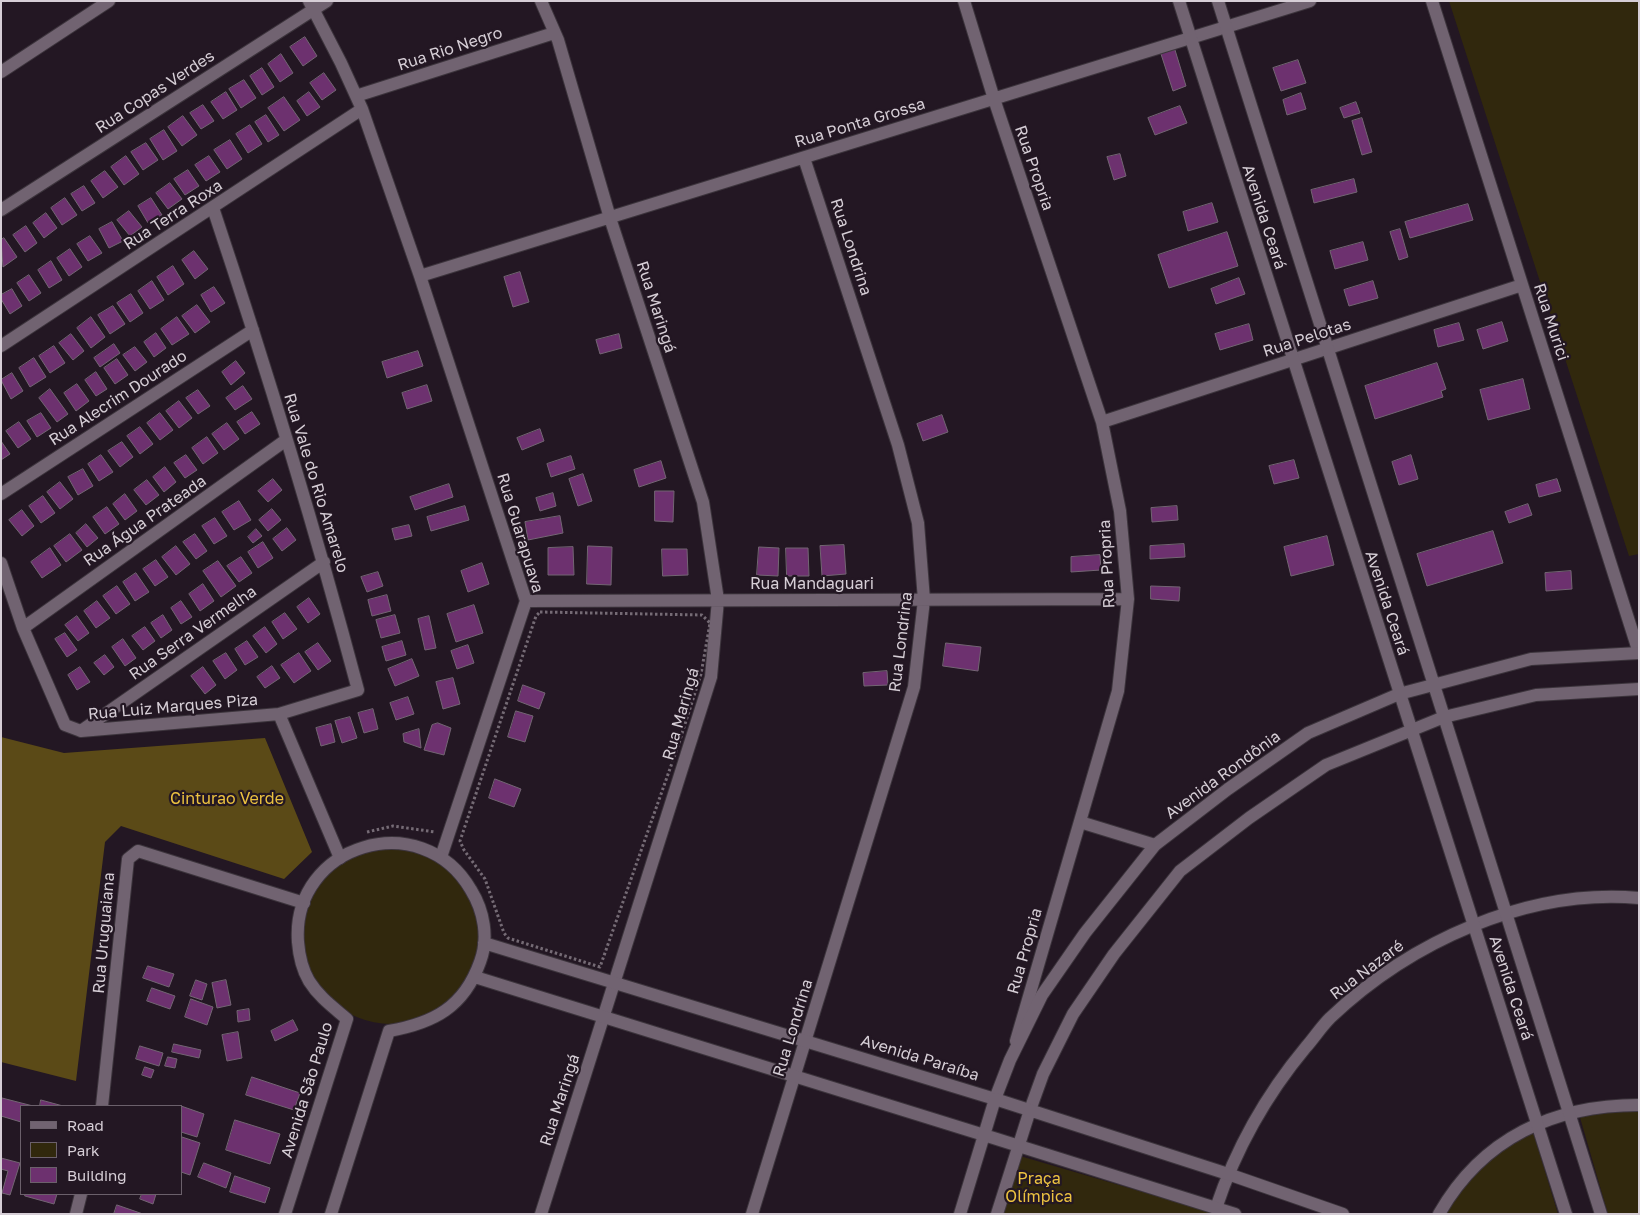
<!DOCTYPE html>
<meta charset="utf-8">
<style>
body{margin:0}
#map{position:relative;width:1640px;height:1215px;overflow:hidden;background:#231723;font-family:"Golos Text",sans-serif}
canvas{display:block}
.frame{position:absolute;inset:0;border:2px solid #d6ced6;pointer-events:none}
.legend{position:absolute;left:20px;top:1105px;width:162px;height:90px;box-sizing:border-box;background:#231723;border:1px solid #6b606b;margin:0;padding:6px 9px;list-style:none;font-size:15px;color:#d6ced6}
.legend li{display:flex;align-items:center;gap:10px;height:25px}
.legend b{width:25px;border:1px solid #6b606b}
</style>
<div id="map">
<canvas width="1640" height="1215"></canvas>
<div class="frame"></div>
<ul class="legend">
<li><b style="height:6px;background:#716371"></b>Road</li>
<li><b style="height:14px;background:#31280d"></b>Park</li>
<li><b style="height:14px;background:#6d316f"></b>Building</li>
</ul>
</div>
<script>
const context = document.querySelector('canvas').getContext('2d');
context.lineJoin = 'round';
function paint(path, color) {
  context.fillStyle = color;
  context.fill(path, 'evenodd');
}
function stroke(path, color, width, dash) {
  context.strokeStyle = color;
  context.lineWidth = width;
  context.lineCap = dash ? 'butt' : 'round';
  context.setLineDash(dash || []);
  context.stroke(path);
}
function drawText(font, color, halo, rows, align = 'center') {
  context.font = font + ' "Golos Text",sans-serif';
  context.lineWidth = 4.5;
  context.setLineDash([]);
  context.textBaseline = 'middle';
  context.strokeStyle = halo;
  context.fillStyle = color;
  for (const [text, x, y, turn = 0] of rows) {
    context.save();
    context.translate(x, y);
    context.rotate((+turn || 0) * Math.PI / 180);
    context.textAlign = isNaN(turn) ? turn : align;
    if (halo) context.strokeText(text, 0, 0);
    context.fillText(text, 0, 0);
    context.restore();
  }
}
paint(new Path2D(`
 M1449 1H1639V554L1629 556Z
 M303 936a88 88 0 1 1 176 0a88 88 0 1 1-176 0Z
 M1639 1111V1214H1608L1579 1114Z
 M1533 1132 1558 1214H1444L1455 1196 1493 1155Z
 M1020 1156 1218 1214H1002Z`), '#31280d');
paint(new Path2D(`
 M1 737 64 753 265 738 312 852 284 879 121 826 105 842 76 1081 1 1062Z`), '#5b4a17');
const building = new Path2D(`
 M305 37 317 56 303 66 290 47Z
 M1175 50 1186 86 1173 91 1161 54Z
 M281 54 293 73 280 82 268 64Z
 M1298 60 1306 83 1281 91 1273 68Z
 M262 68 274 87 262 95 250 76Z
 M324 73 336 90 322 100 310 83Z
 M244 80 256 98 241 108 229 89Z
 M226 92 237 110 223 119 211 102Z
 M309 92 320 107 307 116 297 101Z
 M1301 93 1306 109 1287 115 1283 100Z
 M284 97 300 120 284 131 268 108Z
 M1356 102 1360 113 1344 118 1340 108Z
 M203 105 214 121 201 129 190 113Z
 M1180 106 1187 123 1155 135 1148 118Z
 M266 115 279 135 268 142 255 122Z
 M183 116 197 135 182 146 168 127Z
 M1362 118 1372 152 1362 155 1352 121Z
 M250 125 262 144 248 153 236 134Z
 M164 130 177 151 163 160 150 139Z
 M230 140 242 159 227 169 214 150Z
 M146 143 158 160 143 170 131 152Z
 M1120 154 1126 176 1114 180 1107 157Z
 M126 156 139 174 124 185 111 167Z
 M209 156 220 172 206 181 195 165Z
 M188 170 199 186 185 195 174 179Z
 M105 171 118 187 103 198 91 181Z
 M1354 179 1357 192 1314 203 1311 190Z
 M170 183 182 199 168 209 156 193Z
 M84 186 95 203 82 211 71 194Z
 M65 198 77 215 62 225 51 208Z
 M151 198 162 215 148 223 138 206Z
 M1212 203 1218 222 1188 231 1183 212Z
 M1468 204 1473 220 1410 238 1405 222Z
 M129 211 142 227 130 236 117 220Z
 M46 213 57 228 44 238 33 223Z
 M112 222 123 241 109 248 99 229Z
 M26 226 37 243 25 252 13 235Z
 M1400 229 1408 257 1399 260 1390 232Z
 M1227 232 1238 266 1169 288 1158 255Z
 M90 236 102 253 88 261 77 244Z
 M4 238 17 257 3 267 1 240Z
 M1363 242 1368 260 1335 269 1330 251Z
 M70 249 82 267 69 276 57 258Z
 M194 251 208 269 195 279 182 260Z
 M51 261 62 280 49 288 38 270Z
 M173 266 184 284 168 295 157 277Z
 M520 272 529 302 513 307 504 277Z
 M29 275 41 293 29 301 17 283Z
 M1239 278 1245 294 1216 304 1211 289Z
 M152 281 164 300 150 309 138 291Z
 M1373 281 1378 298 1349 306 1344 290Z
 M214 287 225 303 211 312 201 295Z
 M12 289 22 306 10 314 1 299V295Z
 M131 294 143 313 130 322 117 303Z
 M197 305 210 322 195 333 182 316Z
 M113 306 125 324 110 334 98 315Z
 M91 317 105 337 91 348 77 328Z
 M177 317 189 334 172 345 161 329Z
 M1502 322 1508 341 1483 349 1477 330Z
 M1459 323 1464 340 1438 347 1434 330Z
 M1249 324 1253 340 1220 350 1215 334Z
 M156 333 166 348 154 357 144 342Z
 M71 334 84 351 73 360 59 343Z
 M619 334 622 348 600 354 596 340Z
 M114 344 120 353 100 367 94 358Z
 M54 346 65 363 50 373 39 356Z
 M135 347 147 362 135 371 123 355Z
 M418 351 423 366 387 378 382 362Z
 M34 358 46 377 30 387 19 368Z
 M117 359 128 375 115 384 104 368Z
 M236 361 245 373 231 385 222 372Z
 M1437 363 1446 389 1441 391 1443 397 1375 419 1365 386Z
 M96 372 107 389 96 396 85 380Z
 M12 373 23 391 11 399 1 380Z
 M1523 379 1530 409 1488 420 1480 390Z
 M77 384 89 401 76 411 64 393Z
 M427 385 432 401 407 409 402 393Z
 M243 386 252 399 235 410 226 398Z
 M50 389 68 414 57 422 39 398Z
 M198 390 210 406 198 414 186 398Z
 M179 401 192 418 179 428 166 411Z
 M252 412 260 424 245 434 237 422Z
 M41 413 51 428 37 437 27 421Z
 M160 413 173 430 160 440 147 423Z
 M942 415 948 432 923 441 917 424Z
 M19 422 31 439 18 448 6 431Z
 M227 423 239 439 224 450 212 434Z
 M140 427 153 444 140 454 127 436Z
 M540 429 544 441 522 450 517 438Z
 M207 437 218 453 203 464 192 448Z
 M1 441 10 454 1 460Z
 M122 442 133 457 120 467 108 451Z
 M101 455 113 472 99 481 88 464Z
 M186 455 197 470 185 478 174 463Z
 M1411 455 1418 479 1399 485 1392 462Z
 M571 456 575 469 551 477 547 464Z
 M1294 460 1299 478 1274 484 1269 466Z
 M661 461 666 478 639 487 634 470Z
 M165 467 176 482 164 492 153 477Z
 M83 469 93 486 78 495 68 477Z
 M583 474 592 501 578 506 569 479Z
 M273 479 282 490 268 502 258 491Z
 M1557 479 1561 491 1539 497 1536 485Z
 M147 480 159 495 146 505 134 490Z
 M60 482 73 499 60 509 47 492Z
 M449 484 453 497 415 510 410 497Z
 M655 491H674L673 522 655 521Z
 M553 493 556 506 540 511 536 498Z
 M125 494 137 511 125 520 113 504Z
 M43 496 55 513 41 523 29 506Z
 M239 501 251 520 234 530 222 512Z
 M1528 504 1532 515 1509 523 1505 512Z
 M465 506 469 520 431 531 427 517Z
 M1177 506 1178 520 1152 522 1151 508Z
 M107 507 119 524 105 534 93 517Z
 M272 509 281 520 268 531 259 520Z
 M22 510 34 526 22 536 9 520Z
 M560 516 563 533 528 540 525 522Z
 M215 518 227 536 214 544 202 526Z
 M86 524 98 538 87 547 76 533Z
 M409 525 412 536 395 540 392 529Z
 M287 528 296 540 282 551 273 539Z
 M256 529 262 536 253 543 248 537Z
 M1493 531 1503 563 1427 586 1417 554Z
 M70 534 82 550 66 562 54 546Z
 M195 534 207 551 196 559 183 542Z
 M1327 536 1334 565 1291 576 1284 547Z
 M263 542 273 558 258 568 248 552Z
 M1184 544 1185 557 1150 559V546Z
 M844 545 846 574 822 576 820 546Z
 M176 546 190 564 176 575 162 557Z
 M588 546 612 547 611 585 587 584Z
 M573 547 574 575H548V548Z
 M759 547 779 548 778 576 757 575Z
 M50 548 61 565 42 578 31 562Z
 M786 548H808L809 576H787Z
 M662 549H687L688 575 663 576Z
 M1100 555 1101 570 1071 572V557Z
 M241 557 252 573 239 582 227 566Z
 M156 560 168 577 155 586 143 569Z
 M218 561 236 586 221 597 203 571Z
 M482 563 489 584 468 592 461 571Z
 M1571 571 1572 589 1546 591 1545 573Z
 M378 572 383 586 367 592 361 577Z
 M136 573 149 592 135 601 123 582Z
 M203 584 214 601 200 611 189 594Z
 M117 586 130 604 116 614 103 596Z
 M1151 586 1180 587 1179 601 1151 599Z
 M387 595 391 611 372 616 368 600Z
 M309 598 320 614 308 623 297 607Z
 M97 601 110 618 96 628 84 611Z
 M181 601 192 617 181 624 171 608Z
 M474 605 483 633 456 642 447 614Z
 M285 613 297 629 283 639 272 622Z
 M163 615 172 630 161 638 151 623Z
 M395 615 400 633 381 638 376 620Z
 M77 616 89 633 78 641 65 625Z
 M429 616 436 648 425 650 418 619Z
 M145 627 155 641 143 650 132 636Z
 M265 627 277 644 266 653 253 636Z
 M65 633 77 650 67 657 55 639Z
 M123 639 136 658 125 666 112 647Z
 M247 641 258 657 245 665 235 649Z
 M402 641 406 655 386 661 382 647Z
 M318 643 331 661 318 670 305 652Z
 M946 643 981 647 978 671 943 666Z
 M468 645 474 663 457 669 451 651Z
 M226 653 237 670 225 679 213 661Z
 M299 653 311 671 294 683 281 665Z
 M105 655 114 667 104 675 94 663Z
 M412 659 419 676 395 686 388 669Z
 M272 666 280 678 265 688 257 677Z
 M80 667 90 682 77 690 68 675Z
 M203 667 216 685 205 694 191 676Z
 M887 671 888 685 864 686 863 673Z
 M453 678 460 704 443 709 436 682Z
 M523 685 545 693 539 709 518 701Z
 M408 697 414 714 396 720 390 703Z
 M373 709 378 729 364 733 358 713Z
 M516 711 533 716 525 742 508 737Z
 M350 717 357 738 342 743 335 721Z
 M438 723 451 728 444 755 424 750 432 725Z
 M331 724 335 742 321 746 316 728Z
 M419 729 421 748 404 742 403 734Z
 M495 779 521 789 514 807 489 798Z
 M148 966 174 974 169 987 143 978Z
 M196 980 207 984 202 1000 190 996Z
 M226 980 231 1005 217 1008 212 983Z
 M152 988 175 996 170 1009 147 1001Z
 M191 999 213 1007 207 1025 185 1017Z
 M249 1009 250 1020 238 1022 237 1011Z
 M293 1020 298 1030 275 1041 271 1031Z
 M238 1032 242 1058 227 1061 222 1035Z
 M174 1044 201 1050 199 1058 172 1052Z
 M140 1046 163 1053 159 1066 136 1059Z
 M168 1057 177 1059 175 1068 165 1066Z
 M145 1067 154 1070 151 1078 142 1075Z
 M252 1077 300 1093 294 1110 246 1095Z
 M2 1098 33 1106H21V1122L1 1116Z
 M41 1100 63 1106H40Z
 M181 1106 204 1114 197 1137 181 1132Z
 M235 1120 280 1134 270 1164 226 1150Z
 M182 1137 200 1143 190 1175 181 1172Z
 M1 1158 20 1163 10 1195 2 1193 8 1171 1 1169Z
 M204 1163 231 1173 226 1188 198 1177Z
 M235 1176 270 1188 265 1203 230 1192Z
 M25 1194H57L54 1204 25 1196Z
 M142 1194H156L153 1204 140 1199Z
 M117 1205 143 1214H114Z`);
paint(building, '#6d316f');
stroke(building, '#736573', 1);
const minor = new Path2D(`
 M309 1 341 63 362 109 420 276 526 601 441 857
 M964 1 994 99 1102 422 1120 511 1128 599 1118 691 1016 1041
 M1432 1 1639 653
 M1 72 109 1
 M356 96 554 33
 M1 210 327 1
 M420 276 1310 1
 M1 346 362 109
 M1102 422 1522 285
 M1 494 253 330
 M1 563 23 628 65 725 81 731 279 714 358 690C315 528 266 367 213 208
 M526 601 1128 599
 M23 628 286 440
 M279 714 340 858
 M81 731 324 562
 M1080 822 1155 845
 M102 1106 128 859 138 851 304 903
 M1216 1208C1236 1148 1266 1095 1306 1047 1314 1038 1321 1027 1330 1018 1410 942 1527 888 1639 898
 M76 1214 81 1194
 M541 1214 711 677 718 600 703 502 610 218 558 40 541 1
 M752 1214 914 687 924 600 918 523 898 445 804 158
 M1439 1214C1482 1138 1554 1105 1639 1105`);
const tertiary = new Path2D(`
 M1179 1 1566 1214
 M1218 1 1601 1214
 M484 943 995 1099 1010 1060 1042 995 1085 933 1155 845 1228 789 1308 733 1399 694 1531 659 1639 653
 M475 977 984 1135
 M1030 1110 1043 1074 1073 1014 1114 954 1180 871 1249 818 1326 765 1444 717 1536 695 1639 689
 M285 1214 347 1019C333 1007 319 997 309 981 302 969 299 955 298 942 291 844 422 805 471 890 484 911 489 938 480 962 464 1007 434 1023 389 1031L331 1214`);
const secondary = new Path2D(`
 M984 1135 1235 1214
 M960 1214 995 1099 1228 1174 1343 1214
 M997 1214 1030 1110`);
stroke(minor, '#3c343c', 14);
stroke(tertiary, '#3c343c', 14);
stroke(secondary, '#3c343c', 14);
stroke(new Path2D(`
 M540 612 702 615 710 623 701 674 678 746 600 967 508 938 504 933 485 879 464 850 460 841 536 616Z
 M367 832 393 826 435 832`), '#756b75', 3, [2.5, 2.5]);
stroke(minor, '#716371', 12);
stroke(tertiary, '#716371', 12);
stroke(secondary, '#716371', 12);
drawText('16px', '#d6ced6', '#231723', [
 ["Rua Rio Negro",450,49,-18],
 ["Rua Copas Verdes",155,92,-33],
 ["Rua Ponta Grossa",860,123,-17],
 ["Rua Propria",1034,168,71],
 ["Rua Terra Roxa",173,215,-33],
 ["Avenida Ceará",1264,217,72],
 ["Rua Londrina",851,247,72],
 ["Rua Maringá",656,307,72],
 ["Rua Murici",1551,322,72],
 ["Rua Pelotas",1307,338,-18],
 ["Rua Alecrim Dourado",118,398,-33],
 ["Rua Vale do Rio Amarelo",316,483,73],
 ["Rua Água Prateada",145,521,-35],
 ["Rua Guarapuava",520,533,73],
 ["Rua Propria",1107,564,-93],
 ["Rua Mandaguari",812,584],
 ["Avenida Ceará",1387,603,72],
 ["Rua Serra Vermelha",193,633,-35],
 ["Rua Londrina",901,642,-83],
 ["Rua Luiz Marques Piza",173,707,-5],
 ["Rua Maringá",681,714,-74],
 ["Avenida Rondônia",1223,775,-36],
 ["Rua Uruguaiana",104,933,-85],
 ["Rua Propria",1025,951,-74],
 ["Rua Nazaré",1367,970,-37],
 ["Avenida Ceará",1511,988,72],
 ["Rua Londrina",793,1028,-73],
 ["Avenida Paraíba",920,1058,17],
 ["Avenida São Paulo",307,1090,-73],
 ["Rua Maringá",560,1100,-72]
]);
drawText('16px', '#ecc240', '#231723', [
 ["Cinturao Verde",227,799],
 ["Praça",1039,1179],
 ["Olímpica",1039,1197]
]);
</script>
